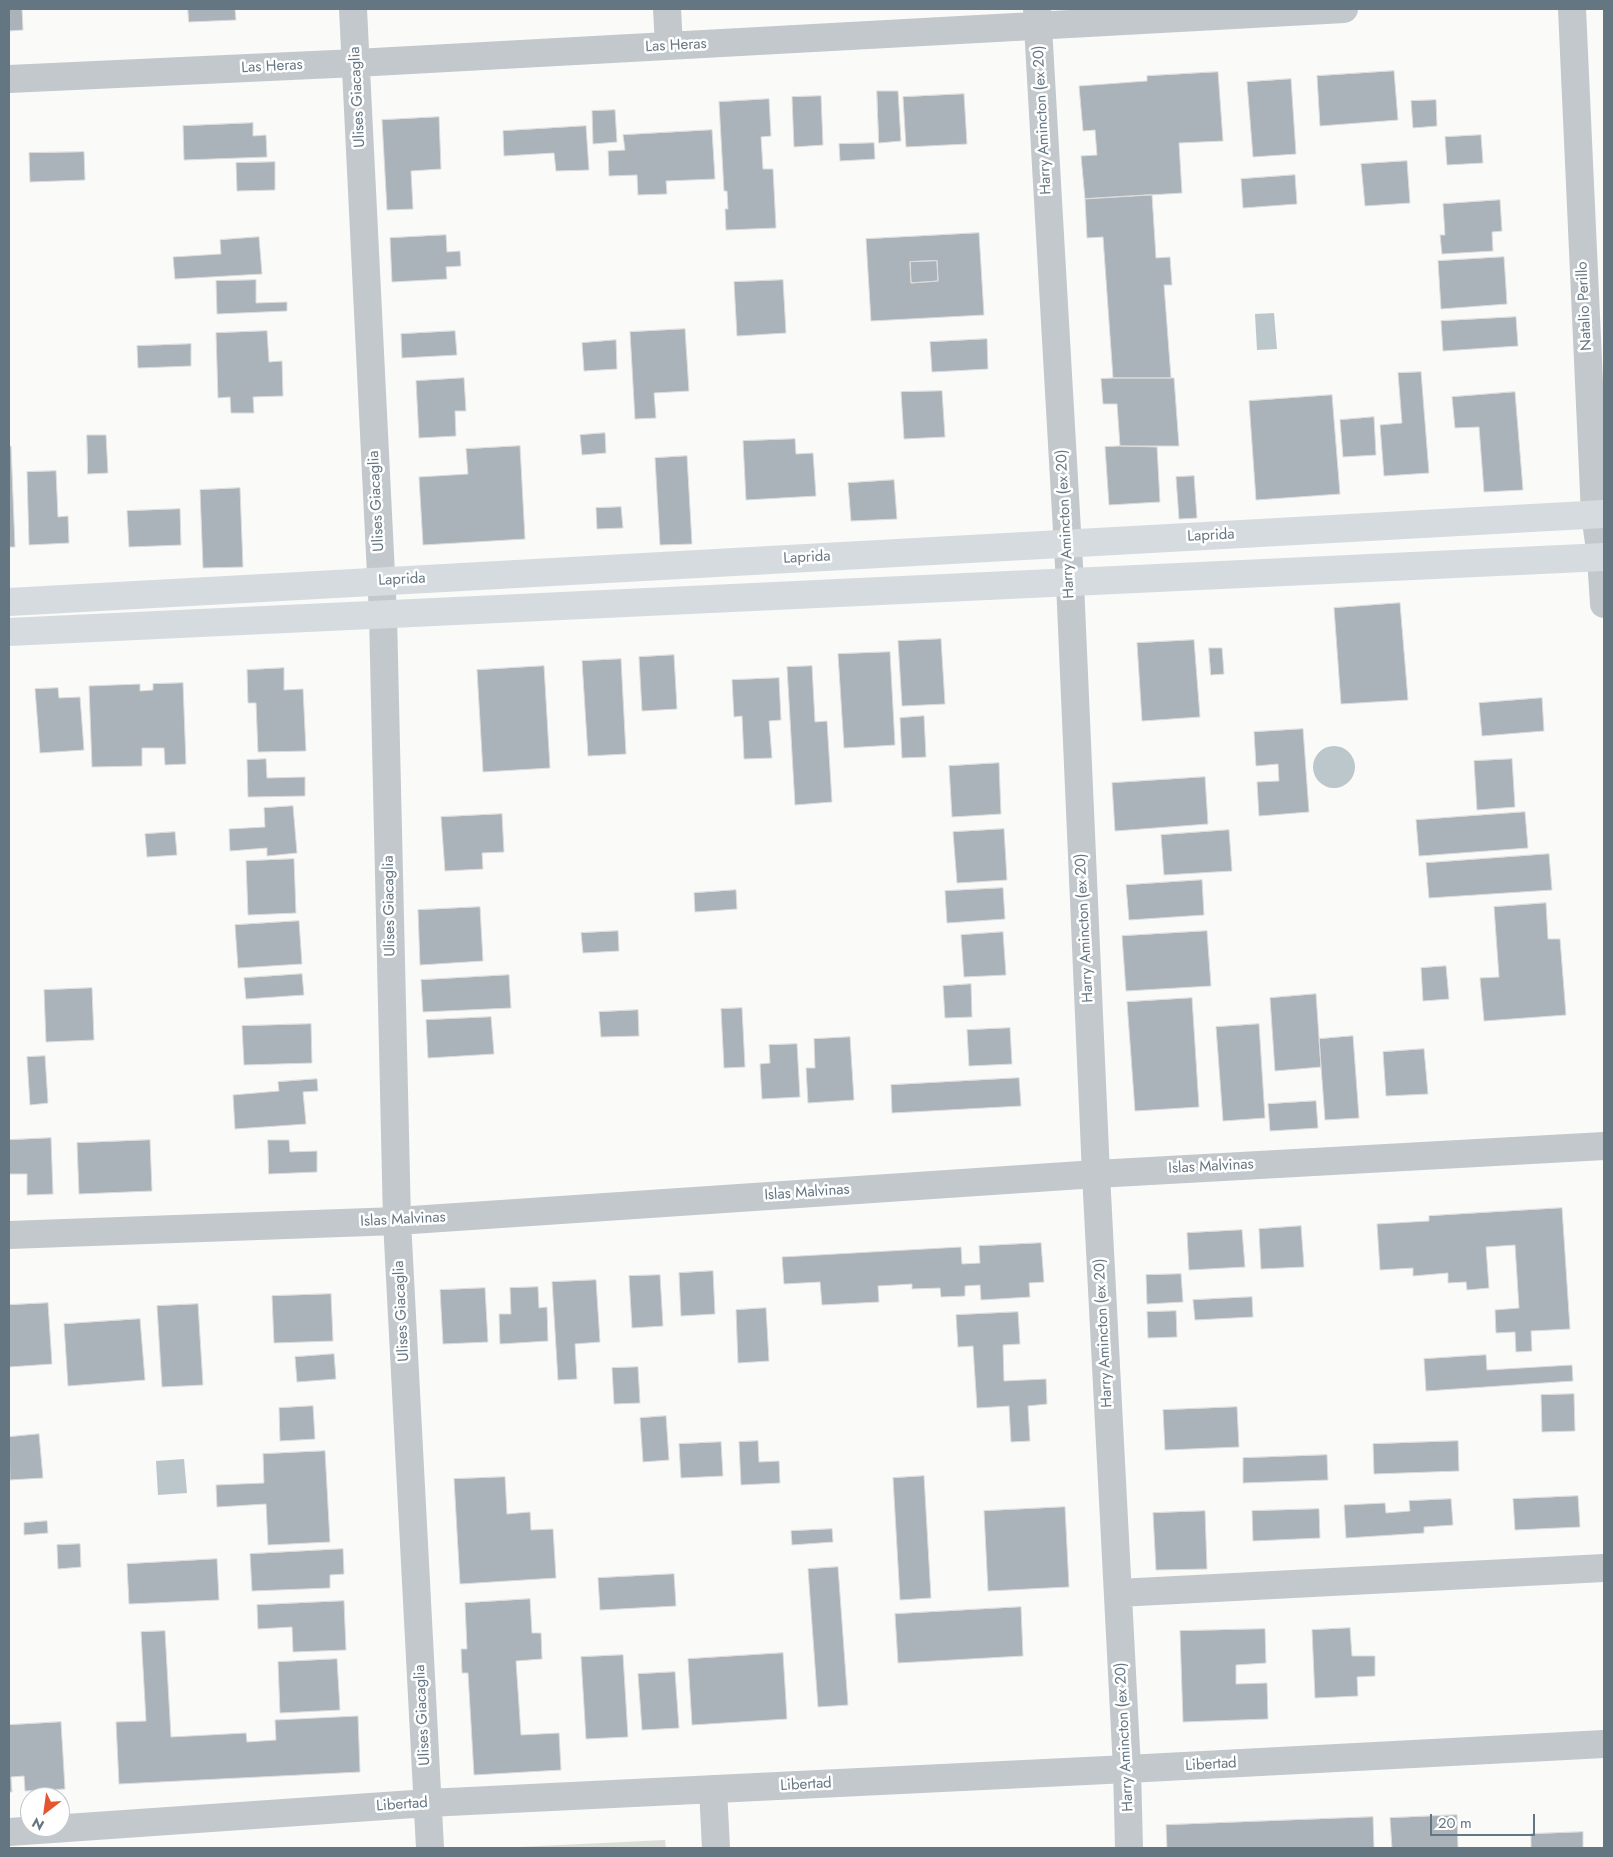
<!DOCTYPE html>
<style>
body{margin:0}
#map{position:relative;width:1613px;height:1857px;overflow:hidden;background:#fafaf8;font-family:Jost,sans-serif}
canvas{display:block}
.frame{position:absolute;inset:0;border:10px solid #657683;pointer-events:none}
.north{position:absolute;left:20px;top:1787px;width:50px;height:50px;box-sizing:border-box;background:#fff;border:1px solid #c1c8cd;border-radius:50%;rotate:210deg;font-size:14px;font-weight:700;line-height:20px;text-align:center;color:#657683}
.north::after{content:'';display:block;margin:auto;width:18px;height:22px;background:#e4572e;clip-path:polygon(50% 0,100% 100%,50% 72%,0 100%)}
.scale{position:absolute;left:1430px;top:1814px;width:105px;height:22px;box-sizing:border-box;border:2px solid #657683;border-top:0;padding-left:6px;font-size:15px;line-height:18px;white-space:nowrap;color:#657683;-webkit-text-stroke:4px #fff;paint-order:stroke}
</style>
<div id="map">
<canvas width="1613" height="1857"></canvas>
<div class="frame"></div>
<div class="north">N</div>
<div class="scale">20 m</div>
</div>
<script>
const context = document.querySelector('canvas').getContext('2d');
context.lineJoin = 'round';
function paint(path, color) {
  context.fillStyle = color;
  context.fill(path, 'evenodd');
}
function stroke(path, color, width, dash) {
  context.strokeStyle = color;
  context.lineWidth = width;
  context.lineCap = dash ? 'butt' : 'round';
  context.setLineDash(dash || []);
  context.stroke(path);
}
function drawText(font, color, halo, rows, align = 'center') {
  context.font = font + ' Jost,sans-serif';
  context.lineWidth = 5;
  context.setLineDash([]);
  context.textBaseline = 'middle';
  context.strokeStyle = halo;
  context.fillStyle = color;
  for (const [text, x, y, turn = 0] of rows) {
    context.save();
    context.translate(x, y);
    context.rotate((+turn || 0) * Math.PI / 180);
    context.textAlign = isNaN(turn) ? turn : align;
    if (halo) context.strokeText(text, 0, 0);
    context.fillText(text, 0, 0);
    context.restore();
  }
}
paint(new Path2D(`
 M665 1840 666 1848H498Z`), '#dadfd7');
paint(new Path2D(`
 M1274 313 1277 349 1257 350 1255 314Z
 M1313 767a21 21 0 1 1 42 0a21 21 0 1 1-42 0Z
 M184 1459 187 1493 158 1495 156 1461Z`), '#bbc7cb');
const building = new Path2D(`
 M9 9H22L23 30 9 31Z
 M188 9H235L236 20 189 22Z
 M1394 71 1398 120 1320 126 1317 76Z
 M1218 72 1223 141 1179 143 1182 193 1085 199 1081 156 1097 155 1095 130 1083 131 1079 86 1147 81V76Z
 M1291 79 1296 154 1253 157 1247 82Z
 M877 91H898L901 141 879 143Z
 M964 94 967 144 906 147 903 97Z
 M821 96 823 145 794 147 792 97Z
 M769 99 771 136 761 137 763 169H773L776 228 726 230 725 209H728L727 191H724L719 102Z
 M1436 100 1437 126 1413 128 1411 101Z
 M615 110 617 142 593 144 592 111Z
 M439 117 441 169 411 171 413 209 387 210 382 120Z
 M253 123V136L266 135 267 157 184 160 183 126Z
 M586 126 589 170 556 171 554 153 504 156 503 131Z
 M712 130 715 179 666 181 667 194 638 195 637 175 609 176 608 151 625 150 623 135Z
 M1481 135 1483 163 1447 165 1445 137Z
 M874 143 875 159 840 161 839 144Z
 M84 152 85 180 30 182 29 153Z
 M1407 161 1410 203 1365 206 1361 164Z
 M275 162V190L237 191 236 163Z
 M1295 175 1297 204 1243 208 1241 179Z
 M1152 195 1156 258 1170 257 1172 285H1164L1171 378H1113L1103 237 1087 238 1085 199Z
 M1500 200 1502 231 1492 232 1493 251 1442 254 1440 235H1445L1443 204Z
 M979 233 984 315 871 321 866 239ZM937 261 938 281 911 283 910 262Z
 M446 235 447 252 460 251 461 266 446 267 447 279 392 282 390 238Z
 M259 237 262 274 175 279 173 257 221 254 220 240Z
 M1504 257 1507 304 1441 309 1438 261Z
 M937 261 938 281 911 283 910 262Z
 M256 280V303L287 302V311L217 314 216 281Z
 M783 280 786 333 737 336 734 282Z
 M1516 317 1518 346 1443 351 1441 321Z
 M685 329 689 391 654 393 656 418 635 419 630 332Z
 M267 331 269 362 282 361 283 396 253 397 254 413H231L230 397 218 398 216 333Z
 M455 331 457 355 402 358 401 334Z
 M987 339 988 369 932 372 930 342Z
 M616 340 617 369 584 371 582 343Z
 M191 344V366L138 368 137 346Z
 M1421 372 1429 473 1384 476 1380 425 1402 423 1398 373Z
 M464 378 466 411H455L456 436 419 438 416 381Z
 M1113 378H1174L1179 446H1120L1117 404H1103L1101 379Z
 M942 391 945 437 904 439 901 392Z
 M1515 392 1523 490 1484 492 1479 427 1455 428 1452 397Z
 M1332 395 1340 494 1256 500 1249 401Z
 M1374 417 1376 455 1343 457 1340 420Z
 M605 433 606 453 582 455 580 435Z
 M87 435H106L108 473 88 474Z
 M795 439 796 454 813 453 816 496 746 500 743 441Z
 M9 446H11L15 547H9Z
 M520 446 525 539 423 545 419 477 468 474 466 449Z
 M1120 446 1157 447 1160 502 1109 505 1105 447Z
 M687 456 692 544 660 545 655 458Z
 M56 471 58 517 68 516 69 543 29 545 27 472Z
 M1194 476 1197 518 1179 519 1176 477Z
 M894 480 897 519 851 521 848 483Z
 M240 488 243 567 203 568 200 490Z
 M621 507 623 528 597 529 596 508Z
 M180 509 181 545 129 547 127 511Z
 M1400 603 1408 700 1341 704 1334 608Z
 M941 639 945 704 902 706 898 641Z
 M1194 640 1200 717 1142 721 1137 643Z
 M1209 648H1222L1224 674 1211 675Z
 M890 652 895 745 844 748 838 654Z
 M674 655 677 709 642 711 639 657Z
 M621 659 626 754 588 756 582 661Z
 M544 666 550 768 483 772 477 670Z
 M812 666 815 722 827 721 832 802 795 805 787 667Z
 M284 668V690L303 689 306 751 258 752 256 703H248L247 670Z
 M779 678 781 720 769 721 772 758 744 759 742 716 734 717 732 680Z
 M183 683 186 764 165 765 164 748H142V766L92 767 89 686 140 684V691L153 690V684Z
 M58 688 59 698 80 697 84 750 40 753 35 689Z
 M1542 698 1544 731 1482 736 1479 703Z
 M924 716 926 757 902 758 900 718Z
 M1303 729 1309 812 1259 816 1257 782 1279 781 1278 764 1256 766 1254 732Z
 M266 759 267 778 305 777V796L248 797 247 760Z
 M1512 759 1515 807 1477 810 1474 761Z
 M999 763 1001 814 952 817 949 766Z
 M1205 777 1208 824 1115 831 1112 783Z
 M293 806 297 853 267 856V848L230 851 229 829 265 827 264 808Z
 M1525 812 1528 848 1419 856 1416 820Z
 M502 814 504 852 482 853 483 869 445 871 441 817Z
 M1004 829 1007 880 957 883 953 832Z
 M1229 830 1232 871 1164 875 1161 835Z
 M175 832 177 855 147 857 145 834Z
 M1549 854 1552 890 1429 898 1426 863Z
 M294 859 296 913 248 915 246 861Z
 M1202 880 1204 915 1129 920 1126 885Z
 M1003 888 1005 919 947 923 945 891Z
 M736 890 737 909 695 912 694 893Z
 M1546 903 1548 939H1560L1566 1015 1484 1021 1480 978 1499 977 1494 907Z
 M480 907 483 961 420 965 418 910Z
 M299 921 302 964 238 968 235 925Z
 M618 931 619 951 583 953 581 933Z
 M1207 931 1211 986 1126 991 1122 936Z
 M1003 932 1006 975 964 977 961 935Z
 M1446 966 1449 999 1423 1001 1421 968Z
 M302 974 304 995 246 999 244 978Z
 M509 975 511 1008 423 1012 421 980Z
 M971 984 972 1017 945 1018 943 986Z
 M92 988 94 1040 46 1042 44 990Z
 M1316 994 1321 1067 1275 1071 1270 998Z
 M1192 998 1199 1107 1135 1111 1127 1002Z
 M742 1008 745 1067 724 1068 721 1009Z
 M638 1010 639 1036 601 1037 599 1012Z
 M491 1017 494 1054 428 1058 426 1020Z
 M311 1024 312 1063 244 1065 242 1026Z
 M1259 1024 1265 1118 1223 1121 1216 1027Z
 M1010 1028 1012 1064 969 1066 967 1030Z
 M1353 1036 1359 1118 1325 1120 1319 1039Z
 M850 1037 854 1100 808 1103 806 1068H815L814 1039Z
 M797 1044 800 1097 762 1099 760 1064 770 1063 769 1045Z
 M1424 1049 1428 1094 1386 1096 1383 1052Z
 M45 1056 48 1103 30 1105 27 1057Z
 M1019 1078 1021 1106 892 1113 891 1085Z
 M317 1079 318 1091 303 1092 306 1124 235 1129 233 1095 279 1091 278 1082Z
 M1316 1101 1318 1128 1270 1131 1268 1104Z
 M51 1138 53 1194 27 1195V1174H9V1140Z
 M150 1140 152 1191 79 1194 77 1143Z
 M268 1140H289L290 1152 317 1151V1172L269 1174Z
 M1562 1208 1570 1329 1531 1331 1532 1351 1516 1352 1515 1332 1496 1333 1495 1310 1519 1308 1515 1245 1486 1247 1489 1288 1467 1290 1466 1282 1448 1283V1273L1413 1276V1268L1380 1270 1377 1224 1429 1221V1216Z
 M1301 1226 1304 1267 1261 1269 1259 1229Z
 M1242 1230 1245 1267 1189 1270 1187 1233Z
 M1041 1243 1044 1282 1029 1283 1030 1297 981 1300 980 1285 965 1286V1296L941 1297 940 1288 912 1289V1284L878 1286 879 1302 822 1305 820 1282 784 1284 782 1257 961 1247 962 1264 980 1263 979 1246Z
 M713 1271 715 1314 681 1316 679 1273Z
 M1181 1274 1183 1302 1147 1304 1146 1275Z
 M660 1275 663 1326 632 1328 629 1276Z
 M596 1280 600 1342 575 1344 577 1379 558 1380 552 1282Z
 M538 1287 539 1308 547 1307 548 1341 500 1344 499 1314H511L510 1288Z
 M485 1288 488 1342 443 1344 440 1290Z
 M331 1294 333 1341 274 1343 272 1296Z
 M1252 1297 1253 1317 1195 1320 1193 1300Z
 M48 1303 52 1364 9 1367V1305Z
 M198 1304 203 1385 162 1387 157 1306Z
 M766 1308 769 1361 738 1363 736 1310Z
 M1176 1311 1177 1337 1148 1338 1147 1312Z
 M1018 1312 1020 1344 1003 1345 1004 1381 1046 1379 1047 1404 1028 1406 1030 1441 1011 1442 1009 1406 977 1408 973 1346 958 1347 956 1315Z
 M140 1319 145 1380 68 1386 64 1324Z
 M334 1354 336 1379 297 1382 295 1357Z
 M1486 1355 1487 1370 1572 1365 1573 1381 1426 1391 1424 1359Z
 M638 1367 640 1403 614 1404 612 1368Z
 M1574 1394 1575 1431 1542 1432 1541 1395Z
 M313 1406 315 1439 280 1441 279 1408Z
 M1237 1407 1239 1447 1165 1450 1163 1410Z
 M666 1416 669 1460 643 1462 640 1418Z
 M39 1434 43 1478 10 1480 9 1437Z
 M758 1441 759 1462 779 1461 780 1483 741 1485 739 1442Z
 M1458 1441 1459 1471 1374 1474 1373 1444Z
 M721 1442 723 1476 681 1478 679 1444Z
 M325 1451 330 1542 268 1545 266 1504 217 1507 216 1485 264 1483 263 1454Z
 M1327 1455 1328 1480 1243 1483V1458Z
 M924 1476 931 1598 900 1600 893 1478Z
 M505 1477 507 1514 530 1512 531 1530 553 1529 556 1578 460 1584 454 1479Z
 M1578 1496 1580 1527 1515 1530 1513 1499Z
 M1451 1499 1453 1525 1424 1527V1533L1346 1538 1344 1505 1385 1503 1386 1513 1410 1511 1409 1501Z
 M1065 1507 1069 1587 988 1591 984 1511Z
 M1319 1509 1320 1538 1253 1541 1252 1511Z
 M1205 1511 1207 1569 1156 1570 1153 1513Z
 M47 1521 48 1533 24 1535V1523Z
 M832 1529 833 1542 792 1545 791 1531Z
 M80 1544 81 1567 58 1569 57 1545Z
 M343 1549 344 1574 330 1575V1588L252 1591 250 1554Z
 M217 1559 219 1600 129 1604 127 1564Z
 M838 1567 848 1705 818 1707 808 1569Z
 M674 1574 676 1606 600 1610 598 1578Z
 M530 1599 532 1633H541L542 1659 516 1661 521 1735 559 1733 561 1770 474 1775 468 1673H462L461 1649H467L465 1603Z
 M344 1601 346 1650 293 1652 292 1627 258 1629 257 1605Z
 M1021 1607 1023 1656 898 1663 895 1614Z
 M1350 1628 1352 1656H1375V1676L1357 1677 1358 1696 1315 1698 1312 1630Z
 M1265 1629 1266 1663 1236 1665V1684L1267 1683 1268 1719 1183 1722 1180 1631Z
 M165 1631 171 1737 246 1733 247 1742 276 1740 275 1720 358 1716 360 1772 119 1784 116 1722 146 1721 141 1632Z
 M783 1653 787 1719 692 1725 688 1659Z
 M623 1655 628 1737 586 1739 581 1657Z
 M337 1659 340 1710 280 1713 278 1662Z
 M675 1672 679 1728 642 1730 638 1674Z
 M61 1722 65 1789 25 1791 24 1776 11 1777 12 1792H9V1725Z
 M1457 1815 1458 1848H1392L1390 1818Z
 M1373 1817 1374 1848H1167L1166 1825Z
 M1583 1832V1848H1531V1834Z`);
paint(building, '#aab3b9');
stroke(building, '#dcdcda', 1);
stroke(new Path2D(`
 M353 9 383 615 397 1221 430 1848
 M667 9 669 46
 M1037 9 1070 583 1096 1174 1127 1769 1129 1848
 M1572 9 1595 514 1601 557 1604 604
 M9 79 356 63 1344 9
 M9 1235 397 1221 1096 1174 1604 1146
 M1118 1593 1604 1568
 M713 1789 716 1848
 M9 1832 428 1803 1127 1769 1604 1744`), '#c3c8cc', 28);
stroke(new Path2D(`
 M9 602 1604 514
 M9 632 1604 557`), '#d6dbdf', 28);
drawText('15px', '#657683', '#fff', [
 ["Las Heras",676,46,-3],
 ["Las Heras",272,67,-3],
 ["Ulises Giacaglia",358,97,-93],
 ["Harry Amincton (ex 20)",1043,120,-93],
 ["Natalio Perillo",1585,306,-93],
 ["Ulises Giacaglia",377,501,-93],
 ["Harry Amincton (ex 20)",1066,524,-93],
 ["Laprida",1211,536,-3],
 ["Laprida",807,558,-3],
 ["Laprida",402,580,-3],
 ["Ulises Giacaglia",390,906,-91],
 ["Harry Amincton (ex 20)",1085,928,-93],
 ["Islas Malvinas",1211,1167,-3],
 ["Islas Malvinas",807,1193,-4],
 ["Islas Malvinas",403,1220,-3],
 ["Ulises Giacaglia",402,1311,-93],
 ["Harry Amincton (ex 20)",1104,1333,-93],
 ["Ulises Giacaglia",423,1715,-93],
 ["Harry Amincton (ex 20)",1125,1737,-93],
 ["Libertad",1211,1765,-3],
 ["Libertad",806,1785,-3],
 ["Libertad",402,1805,-4]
]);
</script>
